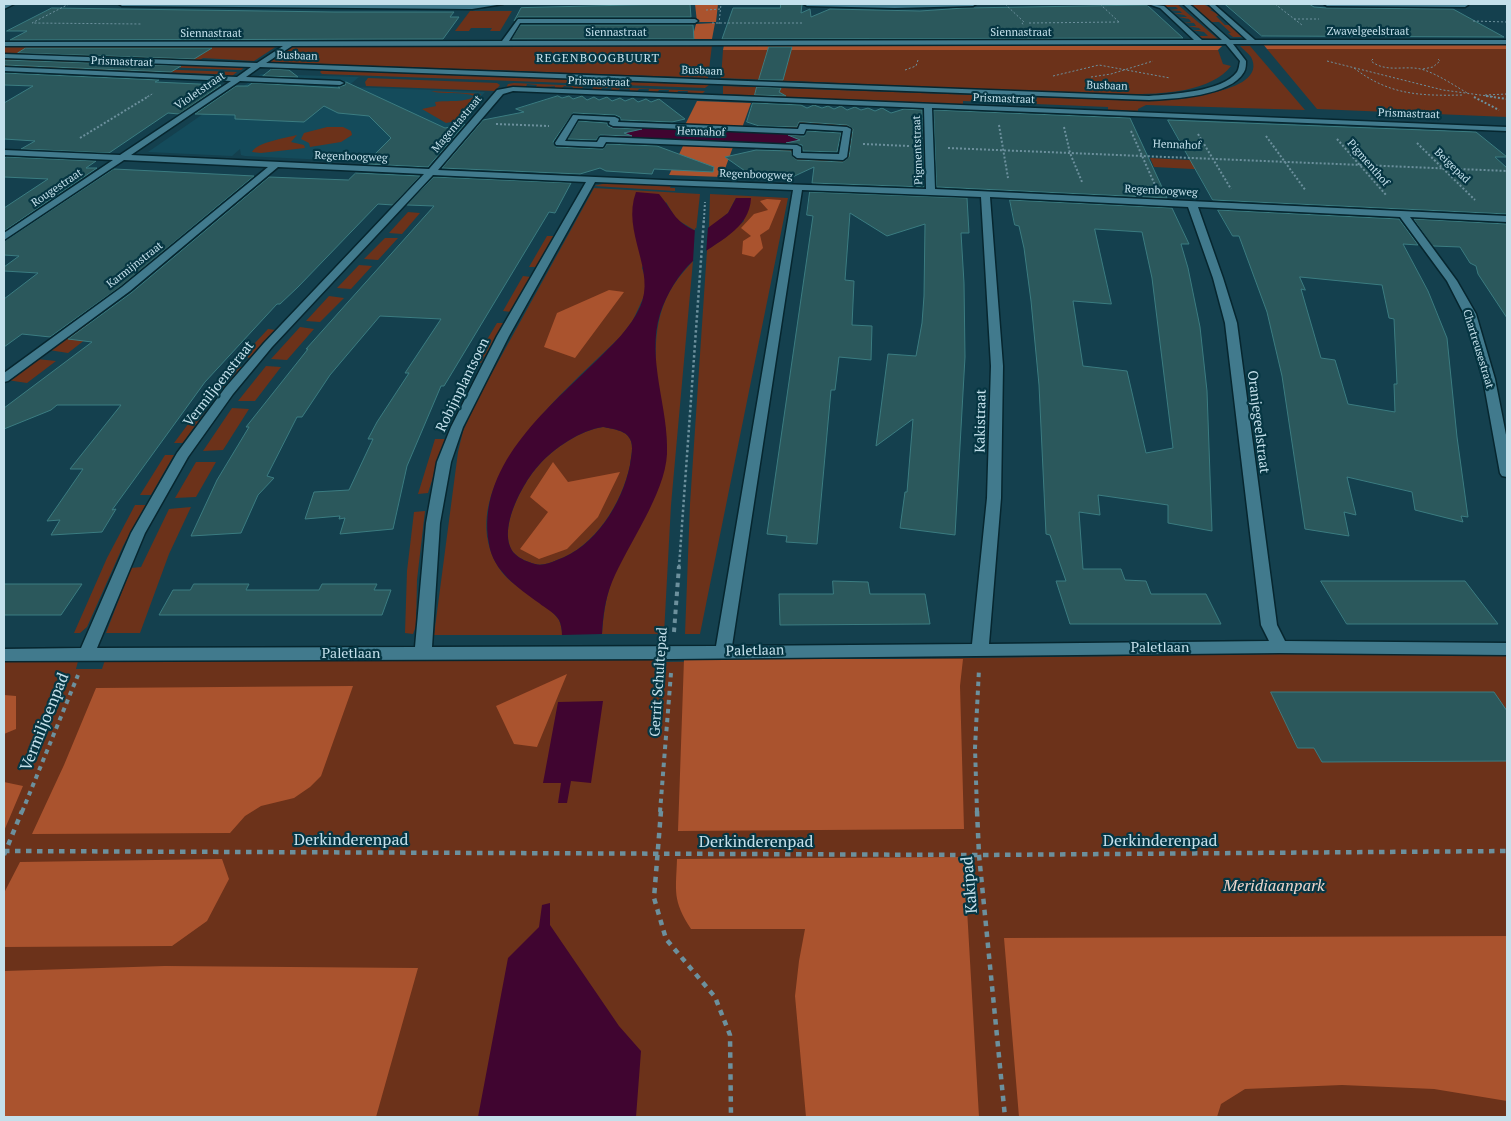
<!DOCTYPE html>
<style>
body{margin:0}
#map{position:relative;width:1511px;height:1121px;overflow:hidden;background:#14404e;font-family:"PT Serif",serif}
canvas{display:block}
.frame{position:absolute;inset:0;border:5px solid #c4e0eb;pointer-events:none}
</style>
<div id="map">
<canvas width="1511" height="1121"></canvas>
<div class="frame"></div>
</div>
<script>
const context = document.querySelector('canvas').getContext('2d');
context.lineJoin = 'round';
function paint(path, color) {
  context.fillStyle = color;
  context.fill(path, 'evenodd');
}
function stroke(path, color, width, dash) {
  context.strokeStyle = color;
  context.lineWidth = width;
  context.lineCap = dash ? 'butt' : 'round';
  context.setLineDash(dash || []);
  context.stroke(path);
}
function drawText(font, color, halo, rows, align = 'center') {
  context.font = font + ' "PT Serif",serif';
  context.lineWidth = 4.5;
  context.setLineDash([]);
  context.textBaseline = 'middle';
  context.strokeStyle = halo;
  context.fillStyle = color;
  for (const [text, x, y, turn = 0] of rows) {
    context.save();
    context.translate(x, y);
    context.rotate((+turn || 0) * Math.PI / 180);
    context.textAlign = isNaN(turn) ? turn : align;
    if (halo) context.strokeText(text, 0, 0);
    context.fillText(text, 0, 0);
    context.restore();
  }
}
paint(new Path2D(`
 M261 74 359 77 314 115 350 87 485 92 421 164 379 160H369L367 162 245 156 241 155 240 149 232 156 148 152Z`), '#144b5b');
paint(new Path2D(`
 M1159 4H1177L1219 40 1200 38 1199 36H1208L1204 32 1192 30H1201L1199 28 1187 26H1196L1194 23 1182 22H1191L1189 19 1178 17H1187L1184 15 1173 13H1182L1180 11 1169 10 1178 9 1176 7H1166Z
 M1190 4H1203L1213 9 1210 10 1220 15 1216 16 1225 25H1230L1243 37H1233L1228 33H1231L1219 22H1211Z
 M470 11H512L500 31H490L492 28H471L469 31H455Z
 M4 45 277 46 254 61 203 58 198 61 4 54Z
 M294 45H712L708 78 269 62Z
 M1240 46H1250L1305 110 1146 105 1138 109V112L1108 111V107L963 101V105L723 94V86L1145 101C1163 100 1271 95 1251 57 1248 53 1243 49 1240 46Z
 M1267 49H1507V117L1317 109Z
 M723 50H1218L1223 64 1231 66C1206 99 1134 94 1097 94L721 78Z
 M4 59H25L245 67 241 70 4 61Z
 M4 64 237 72 232 76 213 74 4 66Z
 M322 70 709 85 705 88 322 74 320 72Z
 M368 78 497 83 500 85 495 91 366 86 365 82Z
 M514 83 705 91 701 95 687 94 688 91H678L677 94H668L669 90H659L657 93H648L649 89H639L637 92H629L630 89 620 88 618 92 610 91 612 88H602L600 91H591L593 87H583L581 90H572L573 87 564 86 561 89H554L555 86 535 88 537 85 527 84 526 87 506 88 508 84Z
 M431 91 481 94 457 121 446 123 422 109 436 106 435 102C446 100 468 103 474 96 463 91 443 95 431 91Z
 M788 118 866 122 862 165 777 161 781 147H797V154L842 157 846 129 803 127 801 132 784 131Z
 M327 127H343L351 131 352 135 341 142 310 147 309 143 301 139 304 133Z
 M297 135 291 142 304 145 305 148 261 153 252 152C257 142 286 138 297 135Z
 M1150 158 1207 161 1212 170 1154 167Z
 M606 183 671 186 670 188H675V191L594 186Z
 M594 188 700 194 696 231 676 219 666 202 642 268 646 280 645 294 633 320 622 335C570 387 447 485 499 568 512 589 547 601 559 620 561 624 562 630 562 635H434L458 452 463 431 477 400Z
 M710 194 788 198 700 634H685L690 504 707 250 726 237 744 221 736 198 728 213 709 229Z
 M408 212 420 213 402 234 389 233Z
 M547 236H554L536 267H529Z
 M385 238H398L378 260 364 259Z
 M693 261 671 505 664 634H602C603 618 605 602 610 586 623 546 652 513 663 473 670 449 665 422 660 398 654 363 652 323 670 291 676 280 685 270 693 261Z
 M359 265 372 266 351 289 337 288Z
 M523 276 531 277 511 312 503 311Z
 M329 296 344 298 320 322 306 321Z
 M86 323 104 325 68 353 49 350Z
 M497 323H504L481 363H473Z
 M300 327 314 329 287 360 271 359Z
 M268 329 276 330 250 358 242 357Z
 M37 359 56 361 27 383 7 380Z
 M234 366 242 367 215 399H207Z
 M266 366 281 367 255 401H238Z
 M200 408H208L183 443H174Z
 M232 408 249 409 223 450 203 451Z
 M603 427C612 429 626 430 630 439 634 446 631 457 630 465 622 503 595 547 557 560 550 563 542 566 535 564 528 562 520 559 515 554 495 533 523 482 539 465 554 448 581 430 603 427Z
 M435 439H445L428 493 418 494Z
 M165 455H174L151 495H140Z
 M196 462H216L196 497 175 498Z
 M135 505H146L123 546 87 627 80 633H74L107 558Z
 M191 507 169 554 140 633H106L131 568 141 567 169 509Z
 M425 511 417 580 416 626 413 634 405 633 407 571 414 512Z
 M1507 651V1117H4V661H78L76 669H102L105 660 662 659 663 662Z`), '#6c321a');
paint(new Path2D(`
 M695 4H718L716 22H697Z
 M715 23 712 39H692L696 24Z
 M1263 44 1507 45V49H1267Z
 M724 45 1222 46 1218 50H723Z
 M697 101 751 103 742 128 685 125Z
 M683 146 733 147 722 177 669 175Z
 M767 199 781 200 769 229 760 235 763 248 754 257 742 254 743 241 751 236 741 228 754 214 768 210 760 201Z
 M609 290 624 292 575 358 544 347 557 313Z
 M553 462 568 482 620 472 598 517 567 549 539 559 520 549 548 512 530 497Z
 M684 659H963L960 686 964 829 678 831Z
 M567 674 537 747 514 744 496 706Z
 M353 686 321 776 310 787 294 798 261 806 245 816 230 833 32 834 64 765 96 688Z
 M4 695 16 696V729L4 734Z
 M4 782 23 786 4 831Z
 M964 857 979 1117H806L795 996 799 961 805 929H691C672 900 676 891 677 859Z
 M222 859 229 879 207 921 172 946 4 947V893L20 862Z
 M1507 936V1101L1434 1089 1342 1085 1245 1089 1221 1104 1217 1117H1019L1004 938Z
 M165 966 418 968 376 1117H4V971Z`), '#aa532e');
paint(new Path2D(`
 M610 126 802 135 800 145 603 137Z
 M636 192 659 194C675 213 674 223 701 233L728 213 736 198H751C750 230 715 242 694 260 679 273 666 295 660 314 646 360 669 407 667 454 665 494 628 544 612 582 605 599 603 617 602 634L562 635C562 630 561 624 559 620 555 613 545 608 539 603 518 588 493 571 489 544 476 467 545 411 595 362 612 345 630 329 640 307 657 271 621 232 636 192ZM603 427C612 429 626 430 630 439 634 446 631 457 630 465 622 504 595 547 557 560 550 563 542 566 535 564 528 562 520 559 515 554 495 533 523 482 539 465 554 448 581 430 603 427Z
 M603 701 591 783 571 781 567 803H558L561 783H543L558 702Z
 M550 903V925L619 1026 641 1051 636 1117H478L508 958 539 927 542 905Z`), '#400530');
paint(new Path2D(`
 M708 227 706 254 693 261 695 228 701 231Z`), '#14404e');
const building = new Path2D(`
 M690 4 691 17H518L514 21 521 8Z
 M781 4H802L801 13 810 9 811 17 830 9 920 11 964 8 1147 5 1183 38 722 39 733 8H780Z
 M1225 4H1309L1314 7 1327 8 1453 9 1504 37 1262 36Z
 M52 8 334 12H454L450 17H459L443 39 10 40 27 31H7Z
 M521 25H693L694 39H512Z
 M769 47H792L783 80H759Z
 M26 48H212L194 59 18 53Z
 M5 60 181 66 171 72 4 65Z
 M272 69 289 70 298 77 263 76Z
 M4 73 159 80 155 82 221 85 179 114 168 113 109 153 21 149 35 141 4 139V103L33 86 4 85Z
 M346 82 445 128 465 124 428 167 365 164 391 138 369 116 338 113 324 106 304 122 235 119V115L195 114 236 86H248L252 83 340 88 338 87 345 85Z
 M757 87 781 88 779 92 786 96 755 95Z
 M558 96 562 98 569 96 573 99 582 96 587 100 594 97 599 100 607 97 612 101 620 98 625 101 633 98 638 102 646 99 651 102 659 99 685 119 672 122 621 120 620 117 615 115 573 113 553 142 556 147 603 149 607 144 657 146 714 167 713 172 654 169 652 174 606 171 600 168 580 174 442 168 483 120 524 112 516 109Z
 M753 103 801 105 807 108 814 105 822 108 828 106 834 109 841 106 847 110 855 107 861 110 868 108 875 111 882 108 891 113 904 109 922 110 924 187 812 183 814 167 786 180 779 175 770 179 764 174 755 178 725 157 756 150 791 151 792 156 797 160 843 162 849 157 853 129 847 125 803 122H799L797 127 759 126 747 122Z
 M934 110 1130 118 1167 198 937 187Z
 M1168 120 1476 132 1507 157H1495L1507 168V214L1213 200Z
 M579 121 607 123 608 126 613 128 642 129 624 133 632 136 600 135 596 140 568 139Z
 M807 131 841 133 837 152 803 151 802 145 786 143 800 140 788 135 804 136Z
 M7 157 96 161 86 168H97L4 231V208L48 179 4 177V159Z
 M114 169 254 176 121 286 50 337 22 334 4 347V299L38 273 4 271V267L19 256 4 255V242Z
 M356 173 420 176 393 205 378 204 298 287 280 304H277L205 382 112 510 116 509 102 532 51 535 60 520 47 521 83 469H70L121 405H57L51 410 4 429V408L92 342 68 339 131 293 269 177 348 180Z
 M434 177 571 183 555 213 549 212 444 386H441L407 466 393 529 340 534 345 518 339 519 340 516 305 519 314 492 349 490 373 439H368L377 422 409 373H405L441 319 380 316 330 375 302 417H297L267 476 274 478 258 495 241 533 191 536 217 480 249 427H246L308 349H306L434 206 407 205Z
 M810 192 967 198 969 233H961L964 283 965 357 955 535 900 528 905 492H907L913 419 876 446 888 354 916 356 922 323 924 296 925 224 887 236 850 213 845 280 854 281 852 325 872 326 871 360 839 357 835 390H831L817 544 786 542 787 536 767 534 813 216 807 215Z
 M1010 200 1172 208 1189 244H1181L1188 268 1200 327 1207 391 1212 531 1168 523V505L1098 495 1100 515 1079 512 1083 569H1121L1125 580 1146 581 1151 594H1206L1221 624H1070L1056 581H1066L1050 535 1046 534 1039 385 1031 301 1024 248 1019 226 1015 225ZM1095 229 1142 232 1152 278 1173 448 1146 453 1127 371 1083 366 1073 301 1111 304Z
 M1218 210 1399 219 1418 245 1403 244 1428 291 1447 338 1457 437 1468 517 1461 516 1463 522 1415 510 1412 492 1347 477 1356 515 1344 512 1349 536 1305 529 1282 376 1267 312 1239 236H1233ZM1300 277 1382 285 1389 318 1394 319 1397 384H1394L1395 412 1348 404 1335 360 1321 358 1301 289 1305 290Z
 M1414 219 1507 224V318L1478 274 1476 266 1470 263 1460 247 1433 246Z
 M833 581 868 582 870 594H925L930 624 780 625 779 594H833Z
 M1321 581H1465L1498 624H1347Z
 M4 584H82L61 615H4Z
 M194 584H249L246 590H319L322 584H377L374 590H391L382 615H159L173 590H190Z
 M1271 692H1494L1507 711V761L1322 762 1314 748H1298Z`);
paint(building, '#2b585c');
stroke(building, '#3b7c81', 1);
const minor = new Path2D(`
 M6 4H14L4 9V5Z
 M119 4 472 5 503 4 472 9 122 6Z
 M804 4H976L973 6 895 8 807 6Z
 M1148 4 1164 6 1202 40H1222L1183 4H1189L1193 7 1230 40H1247L1208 4H1214L1255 40H1507V44H1233L1246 61C1246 64 1246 69 1244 72 1231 96 1173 99 1149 100L260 67 246 77 340 81 344 83 340 85 240 81 131 155 429 169 497 90 513 87 1507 127V131L932 108 935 189 1507 216V222L1410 217 1457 281 1476 314 1495 379 1507 440V477L1502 476 1500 473 1483 379 1464 314 1447 281 1400 217 1198 207 1223 278 1237 323 1277 625 1285 641 1507 643V655L1280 653 673 659 4 661V649L81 648 131 533 177 453 225 388 264 343 424 174 278 167 130 291 8 381 4 382V373L122 287 268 167 124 160 4 240V233L113 160 4 155V150L120 155 231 81 4 71V67L237 77 251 67 4 58V54L257 63 283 46H4V42L502 41 518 19H695L698 21 695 23H520L509 41 1194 40 1160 8ZM1226 44 1240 61C1239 65 1239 69 1237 72 1222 92 1172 94 1149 96L266 63 292 46ZM513 91 924 108 926 189 663 180 438 170 503 94ZM433 175 586 182 497 336 451 427 437 462 426 523 415 647 97 648 145 533 188 457 233 394 272 347ZM595 182 793 190 716 646 432 647 440 523 451 462 463 427 509 336ZM802 190 981 197 991 366 987 498 972 644 732 646ZM990 197 1188 207 1213 278 1225 323 1261 625 1269 641 989 644 1001 498 1003 366Z
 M1324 4H1468V5L1465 7 1327 6Z
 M573 115 615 117 619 119 618 122 798 129 800 124H803L847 127 851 129 847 157 843 160 797 158 793 155V149L606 142 603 147H600L556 145 555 143ZM578 119 610 121 609 124 613 126 801 134H804L806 129 843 131 839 154 801 153V147L797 145 603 137H600L597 142 565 141Z`);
stroke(minor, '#06262f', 3);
stroke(new Path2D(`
 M69 4 32 23 141 24
 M1005 4 1024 22 1022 23 1024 26
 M1100 4 1119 22
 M1275 4 1302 25
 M706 10 721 9
 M1294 19H1319
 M1473 21 1507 22
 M712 23H803
 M1029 23 1119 22
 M719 24 721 4
 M1373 59 1371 61C1387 74 1407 64 1424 70 1439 75 1455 86 1469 94
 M1327 61 1443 90 1495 97
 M1354 68C1389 95 1420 96 1463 95
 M1423 69 1433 67 1440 61 1438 59
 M905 70 916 66 918 60
 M1053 76 1099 65 1170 78
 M1091 77 1111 74 1153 61
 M1485 95 1507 94
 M147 97 154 93`), '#6c909d', 1, [2, 2]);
stroke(new Path2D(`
 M1486 96 1507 99
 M1474 97 1499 110
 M496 124 549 126
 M999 125 1008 178
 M1064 127 1070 153 1082 182
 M1131 131 1155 185
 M1198 134 1231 189
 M1266 136 1306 191
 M80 138 149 96
 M1337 139 1386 195
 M1417 143 1475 200
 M863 144 909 146
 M948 148 1507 171
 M704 219 705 202`), '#6c909d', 2, [2, 2]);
stroke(new Path2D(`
 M679 567 704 218`), '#6c909d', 2.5, [2.5, 2.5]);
stroke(new Path2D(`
 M674 632 679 566
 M22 812 78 675
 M660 812 671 673
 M977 812 975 748 979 669`), '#6c909d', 4, [4.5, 4.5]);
stroke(new Path2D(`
 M661 811 654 898 666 939 715 997 730 1035 731 1117
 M977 811 979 855 1005 1117
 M4 851 979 855 1507 851
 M4 855 22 811`), '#6c909d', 4.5, [5.5, 5.5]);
paint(minor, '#417a8d');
drawText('11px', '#c4e0eb', '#063643', [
 ["Zwavelgeelstraat",1368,32],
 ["Siennastraat",616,33],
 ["Siennastraat",1021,33],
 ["Siennastraat",211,34],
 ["Busbaan",297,56,2],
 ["Prismastraat",122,62,2],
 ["Busbaan",702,71,2],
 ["Prismastraat",599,82,2],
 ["Busbaan",1107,86,2],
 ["Violetstraat",200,91,-34],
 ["Prismastraat",1004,99,2],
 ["Prismastraat",1409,114,2],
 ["Magentastraat",457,124,-50],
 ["Hennahof",701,132,2],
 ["Hennahof",1177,145,2],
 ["Pigmentstraat",918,150,-92],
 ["Regenboogweg",351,157,2],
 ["Pigmenthof",1368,163,49],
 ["Beigepad",1452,166,44],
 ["Regenboogweg",756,175,2],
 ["Rougestraat",57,188,-34],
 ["Regenboogweg",1161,191,3],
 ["Karmijnstraat",135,265,-38],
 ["Chartreusestraat",1478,349,73]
]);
context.letterSpacing = '1px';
drawText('12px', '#c4e0eb', '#063643', [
 ["REGENBOOGBUURT",598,59]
]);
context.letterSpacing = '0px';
drawText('14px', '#c4e0eb', '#063643', [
 ["Vermiljoenstraat",219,384,-52],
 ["Robijnplantsoen",463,385,-64],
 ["Kakistraat",981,421,-89],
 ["Oranjegeelstraat",1258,422,83],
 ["Paletlaan",1160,648],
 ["Paletlaan",755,651,-1],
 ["Paletlaan",351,654],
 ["Gerrit Schultepad",659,682,-86]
]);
drawText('16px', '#c4e0eb', '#063643', [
 ["Vermiljoenpad",45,722,-68],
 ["Derkinderenpad",351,840],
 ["Derkinderenpad",1160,841],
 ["Derkinderenpad",756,842],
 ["Kakipad",970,885,-95]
]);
drawText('italic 16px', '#efd6cc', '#063643', [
 ["Meridiaanpark",1274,886]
]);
</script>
